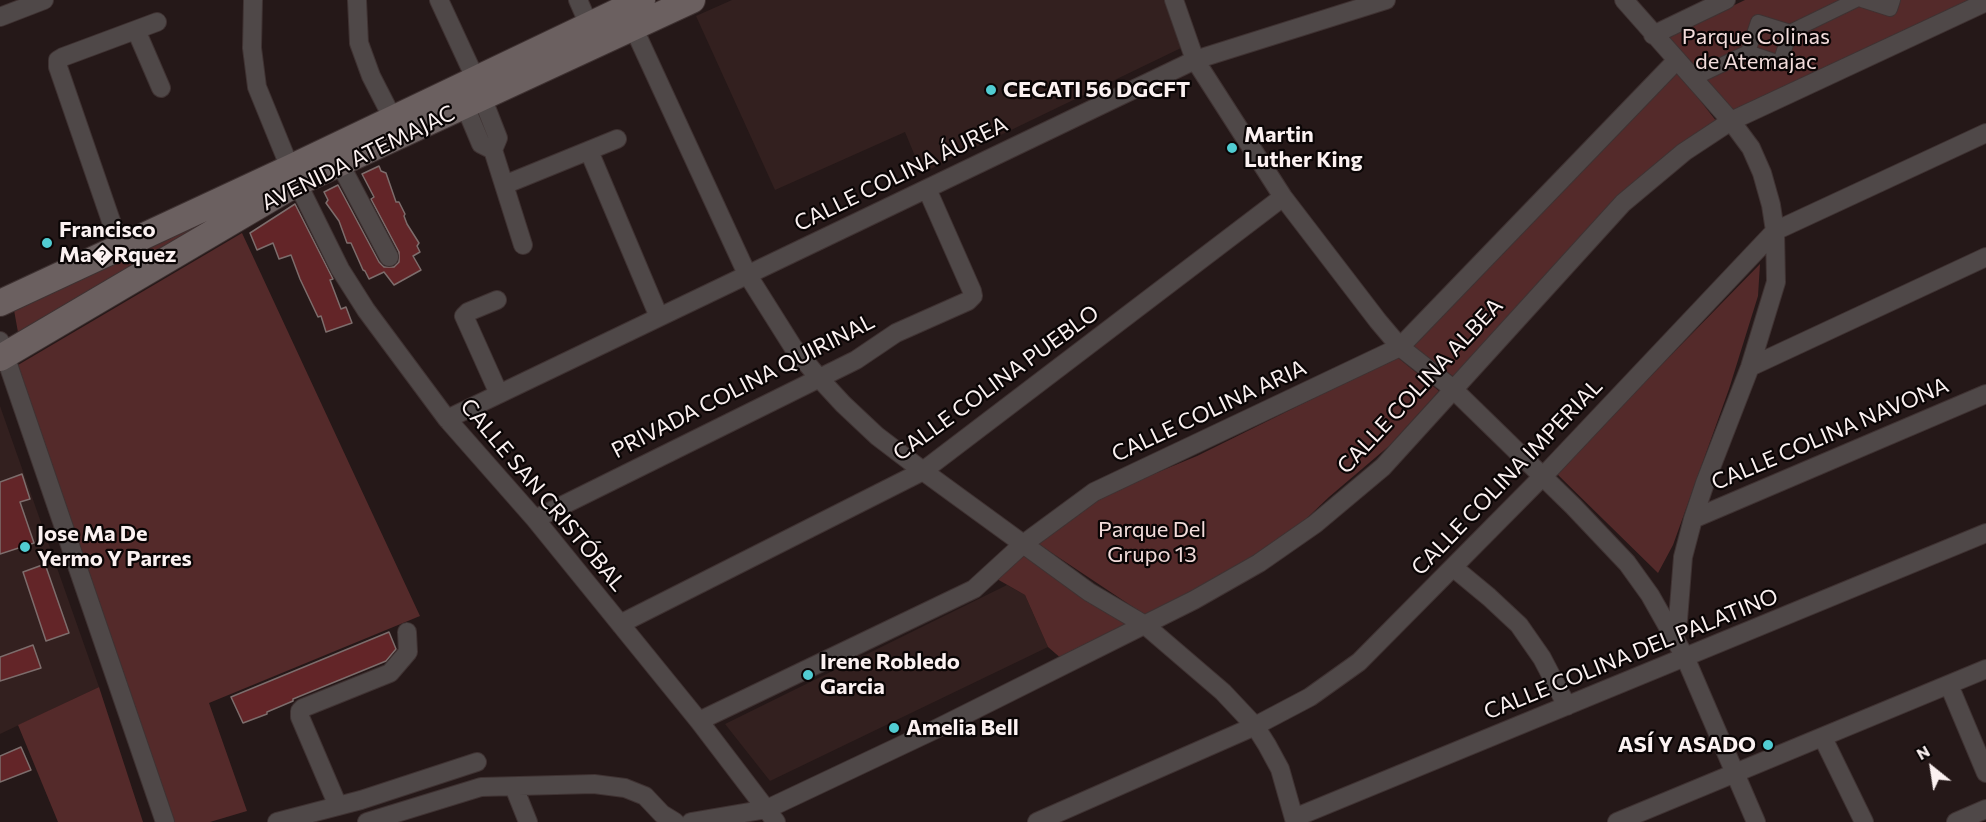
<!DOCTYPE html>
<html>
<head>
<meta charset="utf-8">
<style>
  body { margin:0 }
  #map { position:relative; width:1986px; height:822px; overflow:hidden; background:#251818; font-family:Commissioner,sans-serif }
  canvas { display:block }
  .north { position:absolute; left:1902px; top:738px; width:60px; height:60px; -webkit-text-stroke:4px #0a0505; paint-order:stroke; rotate:330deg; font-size:16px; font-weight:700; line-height:24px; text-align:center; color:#fbf1f1 }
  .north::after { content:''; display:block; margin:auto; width:21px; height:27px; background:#fbf1f1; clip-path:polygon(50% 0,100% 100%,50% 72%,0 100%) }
</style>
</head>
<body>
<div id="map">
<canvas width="1986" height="822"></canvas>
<div class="north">N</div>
</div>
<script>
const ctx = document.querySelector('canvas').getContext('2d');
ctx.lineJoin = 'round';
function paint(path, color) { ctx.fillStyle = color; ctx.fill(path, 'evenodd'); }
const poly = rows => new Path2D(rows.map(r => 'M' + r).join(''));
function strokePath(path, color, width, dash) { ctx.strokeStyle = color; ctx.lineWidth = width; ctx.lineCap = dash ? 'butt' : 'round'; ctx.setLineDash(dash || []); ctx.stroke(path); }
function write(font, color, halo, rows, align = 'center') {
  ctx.font = font + ' Commissioner,sans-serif'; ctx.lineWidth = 4.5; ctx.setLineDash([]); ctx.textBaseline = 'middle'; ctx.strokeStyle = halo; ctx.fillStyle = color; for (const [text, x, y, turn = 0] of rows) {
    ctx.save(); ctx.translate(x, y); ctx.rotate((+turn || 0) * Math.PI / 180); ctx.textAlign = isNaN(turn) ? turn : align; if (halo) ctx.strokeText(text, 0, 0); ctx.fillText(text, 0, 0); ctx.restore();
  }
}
paint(poly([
  [732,0,1165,0,1181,48,922,173,905,132,775,190,696,16],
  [0,406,99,687,0,734],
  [1007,585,1025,595,1048,647,770,781,725,724]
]), '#33201f');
paint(poly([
  [1745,0,1975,0,1736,113,1667,37],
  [1677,71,1717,122,1457,379,1410,346],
  [285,178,19,338,14,310],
  [242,233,420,616,209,703,247,811,210,822,173,822,18,365],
  [1760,264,1758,296,1729,389,1673,545,1658,573,1556,473],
  [1397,357,1439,391,1389,446,1329,497,1284,540,1148,617,1037,543,1103,495,1197,456],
  [1022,553,1130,627,1063,660,1048,647,1025,595,997,579],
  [99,687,143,822,58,822,18,725]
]), '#542a2a');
const building = poly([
  [379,166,381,171,386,173,396,202,399,202,405,214,404,216,407,224,419,243,417,246,420,252,413,256,421,270,394,285,384,272,369,279,365,271,363,270,351,243,347,243,339,221,326,203,328,200,324,192,338,185,379,262,384,267,394,267,399,262,399,252,371,199,374,197,362,174,379,166],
  [295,204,333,279,330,280,341,309,346,307,352,323,326,332,321,316,318,317,300,279,291,255,279,259,273,243,257,250,250,233,295,204],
  [22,474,30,499,20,502,34,543,0,554,0,482,22,474],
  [45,564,69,633,46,641,23,572,45,564],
  [389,632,396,649,386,661,293,699,293,701,267,712,267,714,243,723,231,697,389,632],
  [33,645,41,668,0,681,0,657,33,645],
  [21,747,31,770,0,782,0,756,21,747]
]);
paint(building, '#632528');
strokePath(building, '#7d6d6c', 1.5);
const pedestrian = poly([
  [1862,0,1890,9,1893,0],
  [1758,22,1790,32,1780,63,1748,52,1758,22],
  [1790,32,1856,0],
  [1703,74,1748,52]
]);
const minor = poly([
  [253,0,252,48,257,87,290,168,340,269,366,310,447,419,535,519,699,721,776,822],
  [357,0,359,43,371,76,393,119],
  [439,0,476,80],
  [578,0,589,25],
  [1174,0,1195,60,1283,197,1378,321,1400,347,1452,388,1573,506,1627,563,1650,595,1685,657,1756,822],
  [1624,0,1731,121,1751,148,1762,173,1771,205,1775,231,1776,282,1750,367,1705,483,1693,519,1683,557,1678,620,1673,637],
  [0,17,44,0],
  [629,18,747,274,793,347,819,378,843,404,877,436,923,471,1089,592,1145,625,1223,692,1255,726,1267,745,1280,769,1295,822],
  [136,30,161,88],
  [1653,35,1726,0],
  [482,97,498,138,493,150,523,245],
  [465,106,481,144,493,150],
  [589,151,659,317],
  [340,164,389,257],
  [504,185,617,139],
  [120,247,58,67,58,60,63,57,157,22],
  [497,300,468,312,464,316,499,394],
  [0,341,165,822],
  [1750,367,1986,257],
  [447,419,1195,60,1386,0],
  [535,519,856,360,896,333,968,301,973,296,972,291,927,189],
  [1693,519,1986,394],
  [1454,568,1489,597,1519,625,1542,658,1567,706],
  [620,624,923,471,1283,197],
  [1949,685,1986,773],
  [699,721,974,589,1022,545,1094,492,1400,347,1676,61],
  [1823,738,1864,822],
  [514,787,528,822],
  [338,806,300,717,300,711,303,708,390,673,408,652,407,632],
  [1294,818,1986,533],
  [277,822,361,800,477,762],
  [367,822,481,787,594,784,625,788,645,796,662,814,675,822],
  [691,822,767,809,934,730,1194,600,1259,563,1315,524,1383,467,1623,203,1684,152,1731,121,1986,2],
  [1037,822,1255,726,1310,697,1359,662,1551,468,1775,231,1986,133],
  [1617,822,1986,669],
  [1956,822,1986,809]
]);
const secondary = poly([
  [0,303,290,168,642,0],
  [0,358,297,183,692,0]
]);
strokePath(pedestrian, '#3f3232', 16);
strokePath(minor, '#3f3232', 20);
strokePath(secondary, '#3f3232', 28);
strokePath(pedestrian, '#4f4848', 14);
strokePath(minor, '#4f4848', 18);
strokePath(secondary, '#6b6060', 26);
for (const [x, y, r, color] of [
  [991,90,6,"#51ccd2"],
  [1232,148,6,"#51ccd2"],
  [47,243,6,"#51ccd2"],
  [25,547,6,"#51ccd2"],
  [808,675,6,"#51ccd2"],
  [894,728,6,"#51ccd2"],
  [1768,745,6,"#51ccd2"]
]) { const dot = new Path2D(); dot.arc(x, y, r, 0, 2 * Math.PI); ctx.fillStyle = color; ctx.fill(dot); strokePath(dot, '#0a0505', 2); }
write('22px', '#f1dbda', '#0a0505', [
  ["Parque Colinas",1756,37],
  ["de Atemajac",1756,62],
  ["Parque Del",1152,530],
  ["Grupo 13",1152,555]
]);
write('bold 22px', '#fbf1f1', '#0a0505', [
  ["CECATI 56 DGCFT",1003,90],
  ["Martin",1244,135],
  ["Luther King",1244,160],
  ["Francisco",59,230],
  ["Ma�Rquez",59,255],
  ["Jose Ma De",37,534],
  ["Yermo Y Parres",37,559],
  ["Irene Robledo",820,662],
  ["Garcia",820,687],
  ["Amelia Bell",906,728],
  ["ASÍ Y ASADO",1756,745,"right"]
], 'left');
write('22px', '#fbf1f1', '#0a0505', [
  ["AVENIDA ATEMAJAC",358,158,-26],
  ["CALLE COLINA ÁUREA",901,174,-26],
  ["CALLE COLINA PUEBLO",996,383,-36],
  ["PRIVADA COLINA QUIRINAL",743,386,-27],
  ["CALLE COLINA ALBEA",1420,386,-47],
  ["CALLE COLINA ARIA",1209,411,-25],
  ["CALLE COLINA NAVONA",1830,434,-23],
  ["CALLE COLINA IMPERIAL",1507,477,-46],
  ["CALLE SAN CRISTÓBAL",543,495,50],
  ["CALLE COLINA DEL PALATINO",1631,654,-22]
]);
</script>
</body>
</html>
